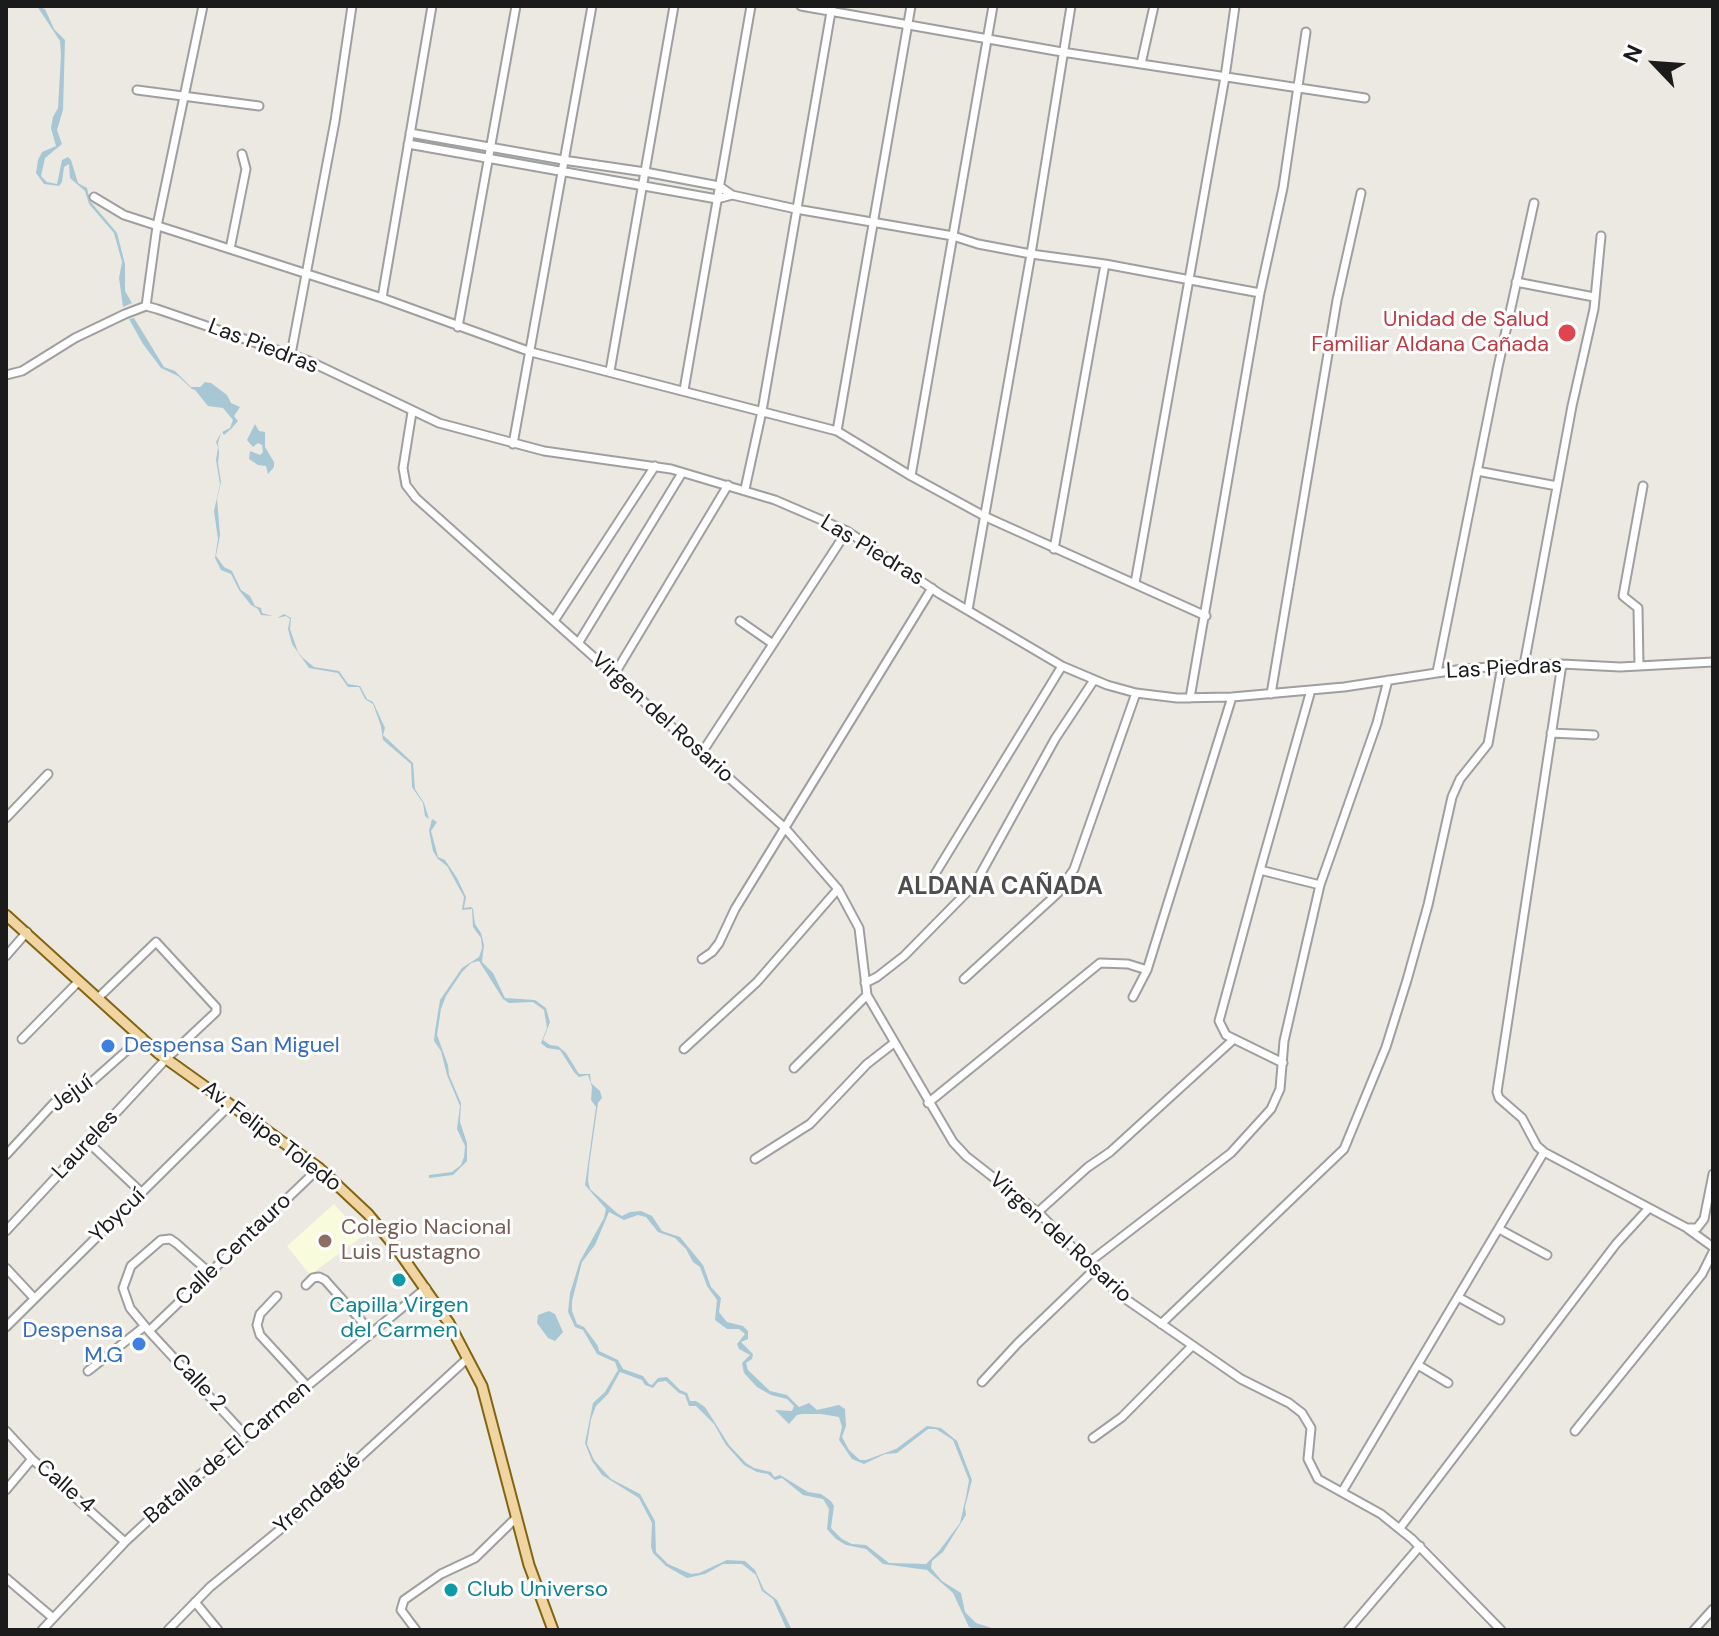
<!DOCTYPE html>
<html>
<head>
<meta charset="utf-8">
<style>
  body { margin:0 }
  #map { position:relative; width:1719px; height:1636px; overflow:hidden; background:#ece9e2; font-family:"DM Sans",sans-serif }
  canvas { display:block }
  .frame { position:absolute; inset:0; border:8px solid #1b1b1b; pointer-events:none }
  .north { position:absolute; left:1615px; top:24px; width:80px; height:80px; -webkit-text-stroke:6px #fff; paint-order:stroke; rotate:295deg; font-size:22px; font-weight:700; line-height:32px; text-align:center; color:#1b1b1b }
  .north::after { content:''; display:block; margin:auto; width:28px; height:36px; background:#1b1b1b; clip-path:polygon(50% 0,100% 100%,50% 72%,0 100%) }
</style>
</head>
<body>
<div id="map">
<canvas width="1719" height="1636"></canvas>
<div class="frame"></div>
<div class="north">N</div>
</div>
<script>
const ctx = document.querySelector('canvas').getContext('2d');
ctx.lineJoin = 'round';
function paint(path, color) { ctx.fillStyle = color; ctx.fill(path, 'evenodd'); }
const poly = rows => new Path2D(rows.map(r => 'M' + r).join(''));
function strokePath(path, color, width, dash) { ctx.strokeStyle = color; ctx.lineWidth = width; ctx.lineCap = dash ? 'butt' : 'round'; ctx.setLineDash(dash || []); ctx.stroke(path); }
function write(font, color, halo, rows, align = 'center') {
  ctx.font = font + ' "DM Sans",sans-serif'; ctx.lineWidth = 6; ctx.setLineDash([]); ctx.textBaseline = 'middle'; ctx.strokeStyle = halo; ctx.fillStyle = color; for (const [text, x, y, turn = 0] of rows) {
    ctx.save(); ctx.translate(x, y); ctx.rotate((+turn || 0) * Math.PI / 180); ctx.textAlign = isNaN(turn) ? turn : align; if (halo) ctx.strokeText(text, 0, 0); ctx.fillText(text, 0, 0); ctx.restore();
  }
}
paint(poly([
  [334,1204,363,1236,310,1275,287,1246]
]), '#f8fbdc');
paint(poly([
  [37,6,45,9,54,29,65,40,63,110,57,130,62,144,45,158,41,176,47,182,57,184,62,160,68,157,71,160,78,183,87,188,90,201,117,233,125,264,125,291,132,303,123,307,119,278,122,262,114,233,89,204,85,191,70,178,69,164,64,167,62,182,59,186,44,184,36,173,38,160,42,152,56,146,51,128,53,117,58,108,61,55,60,41],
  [134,318,164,367,175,371,191,387,200,387,205,382,211,383,227,395,231,403,240,407,234,416,238,421,231,429,224,435,222,432,230,428,233,420,223,408,208,406,195,390,192,389,178,376,161,368,143,344,129,319],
  [255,424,259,431,265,432,265,447,274,462,274,467,268,474,266,466,258,465,249,459,250,451,260,455,263,452,262,445,258,443,253,447,247,440],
  [221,433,218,443,219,453,218,463,221,482,217,499,220,535,216,556,224,567,232,571,241,590,250,596,255,606,261,608,262,613,273,616,261,615,258,609,251,605,239,590,231,574,221,570,215,558,218,539,214,511,220,484,216,460,218,447,216,442],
  [284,614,291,618,290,629,298,652,303,658,314,667,339,671,348,684,360,686,367,699,373,702,385,728,383,735,413,763,415,789,424,803,429,819,425,816,423,803,412,787,411,764,383,740,381,726,373,704,365,699,359,687,348,687,338,673,309,668,292,644,288,629,290,619,286,616,277,618],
  [432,819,437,822,431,831,438,857,445,860,457,878,466,897,464,908,471,907,473,909,475,924,481,933,484,945,482,962,493,973,505,998,535,1000,546,1008,550,1022,543,1040,550,1045,558,1046,566,1053,579,1074,590,1074,591,1083,600,1091,602,1098,598,1103,589,1166,588,1181,590,1189,617,1213,622,1216,630,1212,641,1211,652,1216,662,1231,680,1237,703,1265,711,1287,721,1298,719,1312,722,1316,727,1322,743,1326,748,1331,748,1339,741,1342,753,1354,752,1359,746,1363,748,1370,770,1391,787,1395,799,1407,809,1403,817,1410,839,1405,845,1409,846,1426,842,1437,849,1450,860,1460,866,1460,896,1449,927,1426,941,1428,957,1441,972,1480,965,1507,966,1515,943,1552,932,1561,931,1568,942,1581,961,1593,965,1612,976,1623,998,1630,978,1630,969,1627,953,1593,927,1570,883,1564,866,1549,846,1545,836,1539,827,1529,829,1509,823,1499,803,1495,782,1478,775,1480,768,1474,757,1472,744,1465,726,1445,714,1424,696,1406,689,1406,685,1395,679,1393,666,1381,658,1382,653,1388,645,1385,642,1380,620,1372,608,1394,596,1406,591,1419,587,1444,594,1460,611,1479,640,1494,655,1521,656,1552,668,1564,691,1574,699,1573,727,1560,745,1561,755,1570,764,1590,777,1600,792,1630,786,1628,773,1599,762,1591,756,1575,742,1564,723,1564,705,1574,687,1578,666,1566,653,1553,651,1547,652,1523,639,1498,602,1475,592,1461,585,1443,593,1403,605,1392,618,1370,615,1362,597,1354,583,1330,575,1327,568,1312,570,1293,580,1261,604,1218,606,1209,585,1185,596,1107,591,1100,592,1087,588,1075,579,1077,574,1072,560,1050,547,1048,541,1043,547,1028,544,1010,533,1002,509,1003,503,999,479,961,471,963,462,972,446,996,441,1009,437,1035,448,1065,449,1075,461,1103,460,1122,467,1143,467,1161,453,1175,429,1178,429,1175,452,1172,461,1165,464,1157,465,1146,457,1129,460,1106,447,1075,441,1051,434,1041,435,1031,440,1000,462,968,479,957,482,948,481,938,473,927,472,909,462,910,464,897,447,866,438,859,433,851,429,831],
  [609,1212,624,1220,638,1215,646,1217,658,1232,675,1238,686,1249,693,1262,700,1267,707,1286,717,1300,715,1320,727,1329,739,1329,745,1334,737,1344,739,1349,750,1355,742,1363,744,1373,757,1387,771,1395,787,1399,794,1406,792,1411,775,1410,789,1424,797,1415,802,1414,821,1414,839,1417,842,1427,839,1440,852,1459,864,1464,885,1454,897,1453,928,1429,936,1429,953,1440,969,1480,966,1497,960,1523,939,1551,926,1564,889,1563,866,1545,852,1544,842,1539,831,1528,834,1506,831,1501,821,1494,808,1492,780,1475,774,1477,771,1472,754,1468,746,1463,729,1445,705,1407,696,1401,690,1401,687,1393,680,1390,667,1377,658,1378,652,1385,649,1384,643,1376,623,1369,618,1360,599,1351,598,1346,584,1327,577,1324,572,1311,572,1301,582,1262,595,1245],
  [549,1311,555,1314,563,1332,555,1341,548,1338,537,1323,538,1315]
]), '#a7c7d5');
const minor = poly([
  [801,6,1062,52,1365,98],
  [1141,64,1154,6],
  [137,90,259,106],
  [410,133,563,160,645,172,719,186,732,195,796,209,953,236,978,244,1031,254,1105,264,1260,293],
  [408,144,717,199,732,195],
  [94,197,124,215,382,298,531,352,837,431,911,476,986,517,1206,616],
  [230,249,246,169,242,154],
  [1516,282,1594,297],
  [382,298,432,6],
  [146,306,157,226,203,6],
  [458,327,516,6],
  [291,354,335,121,352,6],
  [610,371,674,6],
  [6,375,22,371,75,338,125,314,146,306,157,309,309,361,439,423,544,451,671,469,775,500,847,531,940,594,1062,666,1107,685,1136,693,1177,698,1232,697,1344,687,1463,669,1502,666,1562,664,1620,667,1713,662],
  [684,390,751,6],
  [412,412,403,468,406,485,416,498,785,828,838,889,859,928,867,995,953,1142,966,1156,1040,1214,1117,1293,1241,1379,1289,1403,1302,1413,1311,1428,1308,1459,1318,1479,1381,1514,1412,1539,1501,1630],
  [837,431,911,6],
  [513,444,592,6],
  [1477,471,1557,486],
  [911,476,993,6],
  [745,489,762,411,832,6],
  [1054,549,1105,264],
  [1135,583,1225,77,1235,6],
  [968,610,1031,254,1071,6],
  [554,621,655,466],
  [740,621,773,644],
  [579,642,682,473],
  [1562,664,1497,1092,1499,1098,1522,1118,1537,1146,1544,1152,1687,1228,1697,1228,1704,1219,1713,1174],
  [1524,665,1572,406,1594,309,1601,236],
  [1639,666,1638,608,1623,596,1643,486],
  [1437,672,1498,367,1534,203],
  [614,675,728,485],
  [1311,690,1260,870,1320,885],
  [1271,694,1337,300,1361,193],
  [1190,698,1260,293,1283,188,1306,32],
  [1551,733,1594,735],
  [701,754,847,531],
  [6,818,48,774],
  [1260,870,1219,1021,1226,1035,1283,1063],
  [935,874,1062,666],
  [6,956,27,932],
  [702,959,712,952,719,943,735,909,932,588],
  [964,979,1058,893,1074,869,1136,693],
  [865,983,877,977,904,956,975,884,1055,739,1094,680],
  [1133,997,1147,970,1232,697],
  [22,1039,79,981],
  [684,1049,757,982,838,889],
  [794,1068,867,995],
  [928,1103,1100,963,1128,964,1147,970],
  [89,1143,142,1193],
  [6,1155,54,1103,64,1097,79,1093,142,1037],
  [755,1159,810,1124,867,1064,894,1043],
  [1038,1212,1088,1167,1110,1152,1234,1039],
  [1499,1229,1547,1255],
  [1688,1229,1713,1247],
  [6,1231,166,1059,216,1012,216,1007,156,942,98,998],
  [1088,1263,1231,1153,1271,1109,1280,1089,1284,1041,1320,885,1377,723,1388,680],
  [6,1268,34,1298],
  [210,1273,176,1243,170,1239,161,1240,131,1266,123,1288,130,1308,149,1331,246,1436],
  [306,1285,313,1278,319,1277,325,1280,372,1333],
  [277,1296,260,1314,257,1325,260,1335,307,1386],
  [1458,1297,1500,1320],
  [1161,1324,1344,1149,1386,1047,1407,980,1428,905,1452,797,1460,779,1488,744,1502,666],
  [6,1327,230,1105],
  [149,1331,319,1168],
  [1418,1365,1448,1383],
  [88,1371,145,1326],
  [982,1382,1018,1343,1094,1270],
  [6,1431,32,1459,125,1542],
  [1575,1431,1702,1274,1713,1252],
  [1093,1438,1122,1417,1192,1346],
  [6,1490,32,1459],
  [1342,1492,1544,1152],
  [1400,1528,1616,1244,1649,1208],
  [6,1578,53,1618],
  [195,1602,218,1630],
  [42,1630,125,1542,179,1492,426,1288],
  [168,1630,210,1587,288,1523,468,1358],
  [416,1630,401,1610,404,1600,441,1574,475,1558,517,1517],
  [1348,1630,1420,1546],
  [1694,1630,1713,1609]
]);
const major = poly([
  [6,915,158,1053,319,1168,368,1214,397,1249,449,1323,482,1386,529,1565,553,1630]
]);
strokePath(minor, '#9f9f9f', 11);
strokePath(major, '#826510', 13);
strokePath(minor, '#fff', 7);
strokePath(major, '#f0d5a2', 9);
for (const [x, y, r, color] of [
  [1567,333,10,"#e0444e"],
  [108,1046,8,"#3f7fe0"],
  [325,1241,8,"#8d6e63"],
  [399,1280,8,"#0f9aa8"],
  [139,1344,8,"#3f7fe0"],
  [451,1590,8,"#0f9aa8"]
]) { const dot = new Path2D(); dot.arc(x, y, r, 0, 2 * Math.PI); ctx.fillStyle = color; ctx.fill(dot); strokePath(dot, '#fff', 3); }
write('22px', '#be3a42', '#fff', [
  ["Unidad de Salud",1549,320],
  ["Familiar Aldana Cañada",1549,345]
], 'right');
write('22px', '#1b1b1b', '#fff', [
  ["Las Piedras",263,347,21],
  ["Las Piedras",872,551,31],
  ["Las Piedras",1504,669,-3],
  ["Virgen del Rosario",662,718,42],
  ["Jejuí",72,1094,-35],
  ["Av. Felipe Toledo",271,1137,37],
  ["Laureles",86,1145,-47],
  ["Ybycuí",118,1216,-44],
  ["Virgen del Rosario",1060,1238,42],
  ["Calle Centauro",234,1250,-44],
  ["Calle 2",198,1383,47],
  ["Batalla de El Carmen",228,1453,-40],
  ["Calle 4",65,1487,41],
  ["Yrendagüé",318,1494,-42]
]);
write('22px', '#366cbe', '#fff', [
  ["Despensa San Miguel",124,1046],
  ["Despensa",123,1331,"right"],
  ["M.G",123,1356,"right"]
], 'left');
write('22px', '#785e54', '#fff', [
  ["Colegio Nacional",341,1228],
  ["Luis Fustagno",341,1253]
], 'left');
write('22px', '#0d838f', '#fff', [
  ["Capilla Virgen",399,1306],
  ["del Carmen",399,1331],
  ["Club Universo",467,1590,"left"]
]);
write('bold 24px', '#4e4e4e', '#fff', [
  ["ALDANA CAÑADA",1000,888]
]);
</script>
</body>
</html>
